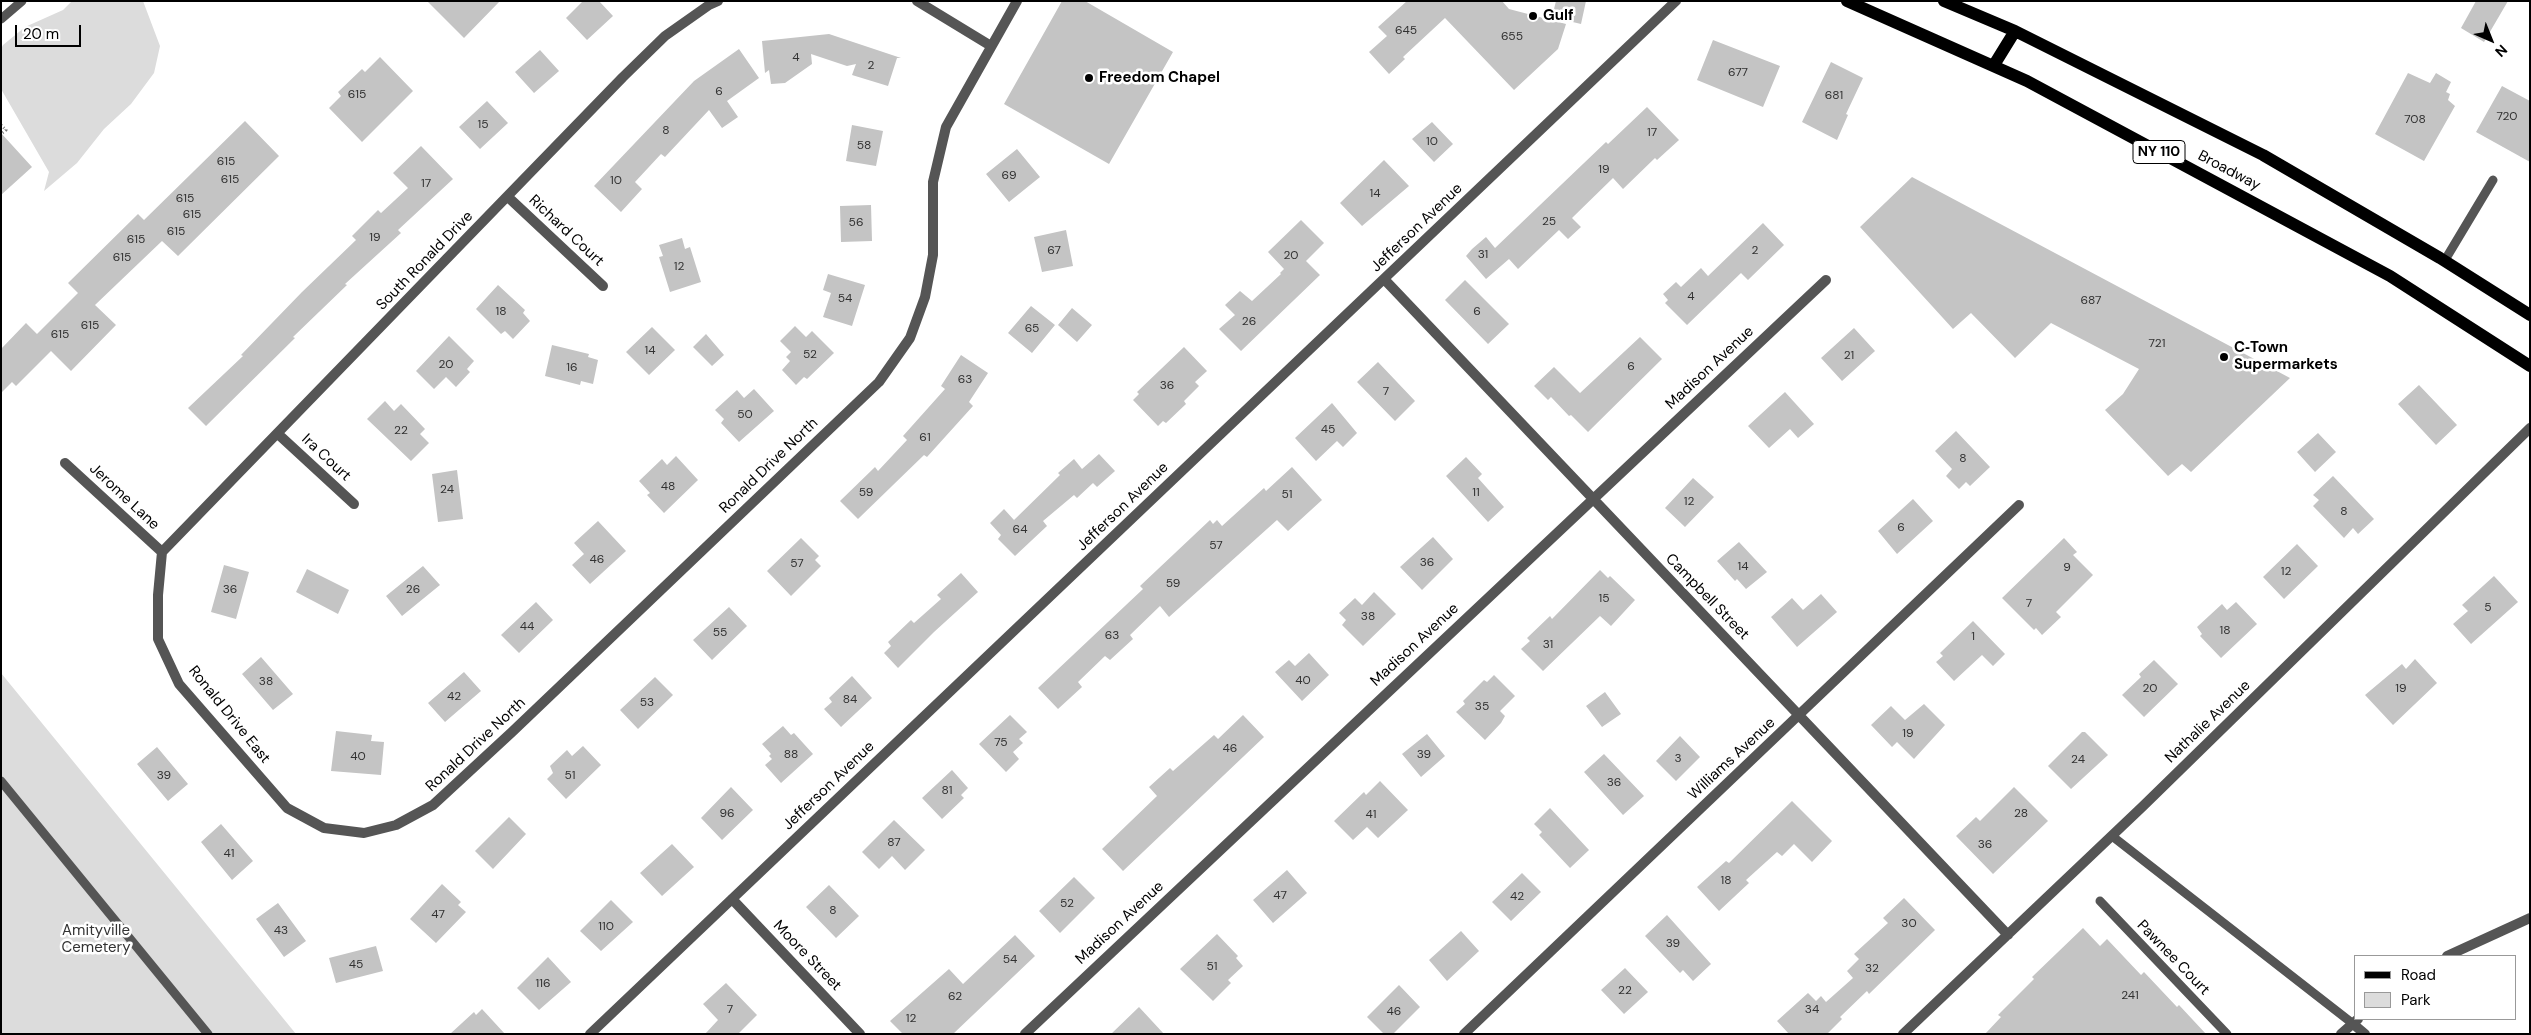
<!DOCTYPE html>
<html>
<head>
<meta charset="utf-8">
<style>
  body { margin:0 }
  #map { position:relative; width:2531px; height:1035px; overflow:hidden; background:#fff; font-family:"DM Sans",sans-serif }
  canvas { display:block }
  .frame { position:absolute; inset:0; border:2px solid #000; pointer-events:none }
  .legend { position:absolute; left:2354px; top:955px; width:162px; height:65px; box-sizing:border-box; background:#fff; border:1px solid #999; margin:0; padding:6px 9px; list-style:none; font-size:15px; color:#000 }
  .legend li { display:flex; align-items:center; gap:10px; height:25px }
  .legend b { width:25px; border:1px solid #999 }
  .north { position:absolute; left:2466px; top:15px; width:50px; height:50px; -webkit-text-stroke:4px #fff; paint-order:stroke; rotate:136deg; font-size:14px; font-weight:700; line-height:20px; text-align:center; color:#000 }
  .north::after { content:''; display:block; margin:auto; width:18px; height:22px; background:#000; clip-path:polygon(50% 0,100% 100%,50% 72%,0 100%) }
  .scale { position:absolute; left:15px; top:25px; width:66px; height:22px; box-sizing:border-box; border:2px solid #000; border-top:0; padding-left:6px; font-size:15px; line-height:18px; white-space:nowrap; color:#000; -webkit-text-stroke:4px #fff; paint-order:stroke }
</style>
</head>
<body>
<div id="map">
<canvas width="2531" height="1035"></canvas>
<div class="frame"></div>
<ul class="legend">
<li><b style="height:6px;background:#000"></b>Road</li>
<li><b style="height:14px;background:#dcdcdc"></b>Park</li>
</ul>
<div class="north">N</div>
<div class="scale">20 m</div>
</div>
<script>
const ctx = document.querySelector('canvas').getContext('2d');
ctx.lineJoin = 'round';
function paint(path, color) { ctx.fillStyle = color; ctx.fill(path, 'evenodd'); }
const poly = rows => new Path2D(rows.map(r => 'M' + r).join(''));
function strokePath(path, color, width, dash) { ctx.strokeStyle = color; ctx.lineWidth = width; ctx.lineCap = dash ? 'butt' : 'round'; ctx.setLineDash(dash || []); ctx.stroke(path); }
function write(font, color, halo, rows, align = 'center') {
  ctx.font = font + ' "DM Sans",sans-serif'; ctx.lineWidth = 5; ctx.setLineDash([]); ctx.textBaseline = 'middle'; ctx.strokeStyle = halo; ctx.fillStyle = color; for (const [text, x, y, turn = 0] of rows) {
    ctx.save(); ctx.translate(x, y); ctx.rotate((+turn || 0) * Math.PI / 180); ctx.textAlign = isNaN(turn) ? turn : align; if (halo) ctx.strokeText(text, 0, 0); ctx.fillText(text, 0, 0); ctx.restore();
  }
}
paint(poly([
  [72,1,143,1,160,46,154,73,131,104,104,129,77,163,44,191,49,172,1,89,1,49,3,45,25,27,63,10],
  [1,673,296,1034,1,1034]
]), '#dcdcdc');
paint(poly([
  [427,1,500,1,464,38],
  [583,1,599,1,613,16,587,40,566,18],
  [1062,1,1085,1,1173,52,1109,164,1004,104],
  [1407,1,1502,1,1509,9,1566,24,1558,49,1514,90,1445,18,1403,57,1405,59,1389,74,1369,52,1387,36,1378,27],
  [1556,1,1586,1,1581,24,1552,17],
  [2476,1,2508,1,2484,42,2461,28],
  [829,34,901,58,897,58,888,86,852,75,856,64,847,66,811,54,812,64,785,83,771,84,769,70,765,73,762,41],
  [1713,40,1780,66,1763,107,1697,80],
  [739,49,759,78,727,101,738,117,722,128,709,110,665,157,661,154,635,182,642,189,621,212,594,186,694,81],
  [540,50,559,71,534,93,515,72],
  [380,57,413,91,362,142,329,108,341,96,338,92,362,69,365,72],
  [1831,62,1863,78,1846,114,1848,115,1837,140,1802,122],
  [2408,73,2430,83,2436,73,2451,82,2446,92,2450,94,2448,100,2455,106,2424,161,2375,134],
  [2502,86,2530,101,2530,162,2476,132],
  [487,101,508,123,480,149,459,127],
  [1647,107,1679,140,1657,160,1655,158,1623,189,1613,178,1572,218,1581,227,1568,239,1559,230,1518,269,1509,259,1486,279,1466,256,1472,249,1486,237,1495,248,1606,142,1608,144],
  [245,121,279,156,178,256,162,241,95,305,116,325,71,371,51,351,16,386,12,382,1,393,1,349,26,323,37,334,78,293,68,283,138,214,144,220],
  [1432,122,1453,144,1434,162,1412,139],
  [852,125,883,131,876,166,846,161],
  [1,133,32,167,1,195],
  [421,146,453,179,398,230,401,233,345,284,347,285,293,337,295,338,206,426,188,408,243,356,241,355,302,292,356,240,352,236,378,210,381,213,408,188,393,173],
  [1017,149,1040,177,1009,202,986,174],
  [1384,160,1409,186,1362,226,1340,203],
  [1912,177,2290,378,2191,472,2182,464,2168,476,2105,410,2123,394,2139,369,2051,323,2015,358,1971,313,1953,329,1860,227],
  [871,205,872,241,841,242,840,206],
  [1301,220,1324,243,1306,261,1320,275,1241,351,1219,329,1235,315,1225,305,1240,291,1252,301,1281,274,1280,273,1284,269,1268,252],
  [1763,223,1784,245,1748,280,1741,273,1687,325,1665,303,1668,300,1663,294,1676,282,1681,287,1701,268,1708,276],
  [1066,230,1073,266,1042,272,1034,237],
  [682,238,685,249,690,247,701,282,670,292,659,257,663,256,659,245],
  [828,274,865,285,852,326,823,317,831,293,823,290],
  [1465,280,1509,324,1488,344,1445,300],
  [498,285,525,310,523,313,530,321,513,339,505,331,501,334,476,309],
  [1031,306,1055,325,1032,353,1008,333],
  [1072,308,1092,325,1077,342,1058,325],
  [795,326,806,337,812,331,834,353,807,379,804,377,796,385,782,370,790,361,786,357,791,352,780,341],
  [652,327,675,350,649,375,626,352],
  [1854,328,1875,351,1842,381,1821,358],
  [706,334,724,355,712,366,693,347],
  [449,336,474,361,467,369,470,372,456,387,446,377,434,389,416,371],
  [1640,337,1662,359,1588,432,1571,415,1569,416,1551,397,1548,400,1534,386,1554,367,1580,393],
  [552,345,589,354,588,357,598,360,593,384,581,381,580,385,545,376],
  [1184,347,1207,371,1195,382,1199,386,1184,401,1186,404,1166,423,1163,421,1158,426,1133,400,1139,394,1137,392],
  [961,355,988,373,969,402,973,406,927,457,924,455,858,519,840,501,875,467,878,471,907,440,903,436,945,389,941,386],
  [1378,362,1415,401,1395,421,1357,382],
  [2419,385,2457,425,2436,445,2398,404],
  [754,389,774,411,739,442,721,423,724,419,715,410,737,390,744,398],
  [1785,392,1814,424,1798,438,1790,429,1769,448,1748,426],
  [385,401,394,411,401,404,425,429,420,434,429,443,411,461,367,419],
  [1332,403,1357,433,1343,447,1337,441,1316,461,1295,438],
  [1956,431,1990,467,1970,486,1966,482,1959,489,1946,476,1952,469,1935,451],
  [2318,433,2336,452,2315,472,2297,452],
  [1099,454,1115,471,1097,487,1093,483,1077,498,1074,495,1043,521,1047,526,1015,556,998,539,1001,535,990,523,1004,509,1014,520,1060,475,1058,473,1074,459,1082,469],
  [676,456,698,480,664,513,647,495,650,493,639,481,662,459,667,465],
  [1466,457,1482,474,1478,478,1504,507,1488,522,1446,476],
  [1292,467,1322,500,1288,531,1277,520,1169,617,1160,606,1130,635,1133,639,1110,660,1105,656,1078,682,1082,687,1058,709,1038,688,1143,589,1140,586,1210,520,1213,524,1217,520,1222,526,1264,488,1266,491],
  [457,470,463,519,438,522,432,474],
  [2333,476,2374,519,2358,534,2353,528,2344,538,2313,506,2319,500,2313,495],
  [1693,478,1714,497,1685,527,1665,508],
  [1913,499,1933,521,1897,554,1878,531],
  [598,521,626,551,590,584,572,565,584,554,574,543],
  [1433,537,1453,559,1422,590,1400,567],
  [801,538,819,556,815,560,821,566,791,596,767,571],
  [2064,538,2077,552,2073,555,2093,575,2056,612,2061,617,2042,635,2036,628,2034,630,2002,598],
  [1739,542,1767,572,1746,589,1737,579,1735,581,1717,561],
  [2297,544,2318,566,2284,599,2263,577],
  [224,565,249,572,236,619,211,612],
  [423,566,440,585,402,616,386,596],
  [307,569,349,590,338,614,296,592],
  [1600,570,1608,578,1610,576,1635,600,1611,626,1600,616,1543,671,1521,649,1530,641,1527,638,1550,616,1552,619],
  [961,573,978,592,934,632,898,668,884,653,891,646,888,642,911,620,914,623,941,599,937,595],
  [2494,576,2518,602,2471,644,2453,624,2468,611,2462,605],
  [1374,592,1396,614,1363,646,1342,625,1346,620,1339,613,1355,598,1362,605],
  [1821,594,1837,612,1797,647,1771,617,1792,598,1803,610],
  [536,602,553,620,519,653,501,635],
  [2236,602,2257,624,2221,658,2200,636,2202,634,2197,627,2222,604,2227,610],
  [729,607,747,626,712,660,693,640],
  [1973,621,2005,654,1993,666,1982,655,1954,681,1936,662,1943,656,1940,653],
  [1309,653,1329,675,1302,701,1275,672,1289,660,1295,666],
  [261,657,293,694,273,710,242,674],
  [2415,659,2437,683,2393,725,2365,695,2402,664,2406,669],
  [2154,660,2178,684,2144,717,2122,695,2141,677,2139,674],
  [464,672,481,691,445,722,428,703],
  [1494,675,1515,696,1500,711,1505,716,1501,723,1485,740,1456,712,1465,704,1463,701,1484,680,1487,682],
  [852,676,872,698,841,727,824,709,832,702,829,698],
  [655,677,673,695,638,729,620,710],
  [1605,692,1621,714,1602,727,1586,706],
  [1924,704,1945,725,1914,759,1897,742,1892,747,1871,725,1891,706,1905,720],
  [1010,715,1027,732,1019,739,1023,743,1013,752,1019,759,1006,772,979,744],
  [1243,715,1264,737,1123,871,1102,849,1157,796,1149,787,1170,768,1173,771,1214,735,1218,739],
  [783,726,791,735,794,733,813,754,781,783,765,765,772,759,769,756,771,754,762,744],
  [336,731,372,735,371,741,384,742,381,775,331,771],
  [2082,732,2085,732,2108,755,2071,789,2048,766],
  [1427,734,1445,756,1421,777,1402,754],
  [1680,736,1700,757,1676,781,1656,761],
  [583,746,601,765,566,799,547,779,553,773,550,766,567,750,572,756],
  [157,747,188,784,168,801,137,764],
  [1604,754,1644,796,1623,815,1584,772],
  [952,770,968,788,961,795,964,798,942,819,922,798],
  [1380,781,1408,810,1378,838,1367,827,1353,840,1334,821,1364,792,1366,795],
  [731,787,753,810,722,840,701,818],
  [2014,787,2048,821,1993,874,1956,836,1976,817,1980,821],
  [1792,801,1832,841,1812,862,1794,844,1782,856,1777,852,1746,880,1749,883,1719,911,1697,887,1726,861,1729,863],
  [1550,808,1589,850,1570,868,1539,835,1542,832,1534,824],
  [509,817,526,834,493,869,475,851],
  [894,820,925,850,905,870,892,856,879,869,862,852],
  [221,824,253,861,232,880,201,842],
  [672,844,694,867,662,896,640,873],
  [1287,870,1307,893,1273,923,1253,900],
  [1522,873,1541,892,1511,921,1492,902],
  [1074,877,1095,898,1060,933,1039,911],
  [442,884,461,902,458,905,466,912,436,943,410,919],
  [829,885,859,916,836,938,806,907],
  [1904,898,1935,930,1869,994,1867,991,1840,1017,1842,1019,1827,1034,1789,1034,1777,1021,1808,993,1816,1001,1821,996,1826,1002,1853,978,1847,971,1859,959,1854,954,1888,923,1883,918],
  [611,900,633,922,601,951,580,931],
  [278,903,306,941,284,957,256,919],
  [1667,915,1711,964,1693,981,1683,970,1680,973,1645,936],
  [2083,928,2100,946,2107,939,2141,975,2144,972,2177,1007,2179,1005,2206,1034,1985,1034,2001,1017,1998,1015,2034,979,2032,977],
  [1461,931,1479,951,1447,981,1429,960],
  [1217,934,1238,956,1236,958,1243,966,1228,980,1231,983,1213,1001,1180,969],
  [1015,935,1035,956,953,1034,903,1034,890,1021,949,969,963,984],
  [376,946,383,971,336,983,329,958],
  [548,957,571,982,539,1010,517,988],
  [1625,968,1648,992,1624,1014,1601,990],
  [726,983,757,1015,738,1034,705,1034,718,1020,703,1004],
  [1399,985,1420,1007,1393,1034,1384,1034,1367,1017],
  [1139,1007,1164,1034,1111,1034],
  [482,1009,505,1034,450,1034,474,1012,476,1015]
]), '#c4c4c4');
strokePath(poly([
  [1,125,6,130,1,134]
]), '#777', 3, [1, 2.5]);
strokePath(poly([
  [1,19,22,1],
  [2445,260,2493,180],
  [1,781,208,1034],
  [2112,836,2352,1023],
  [2100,901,2227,1034]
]), '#555', 9);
strokePath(poly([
  [917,1,991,46],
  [508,197,603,286],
  [1384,279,2008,935],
  [278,434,354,504],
  [65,463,162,552],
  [162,552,158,595,158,639,179,684,287,808,324,828,364,833,396,825,433,805,512,732,879,382,910,338,925,297,933,255,933,182,946,127,1017,1],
  [162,552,623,77,665,36,709,5,718,1],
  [732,899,860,1034],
  [2447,956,2530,918],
  [2352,1023,2365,1034],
  [590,1034,1676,1],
  [1025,1034,1826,280],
  [1464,1034,2019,505],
  [1903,1034,2143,806,2530,428],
  [2341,1034,2358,1019]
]), '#555', 10);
strokePath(poly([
  [1847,1,2027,81,2390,276,2530,366],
  [1944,1,2015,31,2263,155,2440,258,2530,315],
  [1994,65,2015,31]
]), '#000', 12);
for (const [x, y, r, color] of [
  [1533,16,5,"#000"],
  [1089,78,5,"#000"],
  [2224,357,5,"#000"]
]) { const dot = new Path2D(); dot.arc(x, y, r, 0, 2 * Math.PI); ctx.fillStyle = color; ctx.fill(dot); strokePath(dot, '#fff', 2); }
write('12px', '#313131', null, [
  ["645",1406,31],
  ["655",1512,37],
  ["4",796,58],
  ["2",871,66],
  ["677",1738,73],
  ["6",719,92],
  ["615",357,95],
  ["681",1834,96],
  ["720",2507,117],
  ["708",2415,120],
  ["15",483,125],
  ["8",666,131],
  ["17",1652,133],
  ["10",1432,142],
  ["58",864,146],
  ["615",226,162],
  ["19",1604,170],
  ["69",1009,176],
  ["615",230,180],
  ["10",616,181],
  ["17",426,184],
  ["14",1375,194],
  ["615",185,199],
  ["615",192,215],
  ["25",1549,222],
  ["56",856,223],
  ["615",176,232],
  ["19",375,238],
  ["615",136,240],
  ["67",1054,251],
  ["2",1755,251],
  ["31",1483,255],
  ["20",1291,256],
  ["615",122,258],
  ["12",679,267],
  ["4",1691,297],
  ["54",845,299],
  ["687",2091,301],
  ["18",501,312],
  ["6",1477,312],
  ["26",1249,322],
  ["615",90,326],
  ["65",1032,329],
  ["615",60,335],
  ["721",2157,344],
  ["14",650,351],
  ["52",810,355],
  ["21",1849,356],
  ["20",446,365],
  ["6",1631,367],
  ["16",572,368],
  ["63",965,380],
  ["36",1167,386],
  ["7",1386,392],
  ["50",745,415],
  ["45",1328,430],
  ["22",401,431],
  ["61",925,438],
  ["8",1963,459],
  ["48",668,487],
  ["24",447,490],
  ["59",866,493],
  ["11",1476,493],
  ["51",1287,495],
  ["12",1689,502],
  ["8",2344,512],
  ["6",1901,528],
  ["64",1020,530],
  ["57",1216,546],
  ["46",597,560],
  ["36",1427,563],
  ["57",797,564],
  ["14",1743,567],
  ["9",2067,568],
  ["12",2286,572],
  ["59",1173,584],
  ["36",230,590],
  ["26",413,590],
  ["15",1604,599],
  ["7",2029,604],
  ["5",2488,608],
  ["38",1368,617],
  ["44",527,627],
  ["18",2225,631],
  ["55",720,633],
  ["63",1112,636],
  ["1",1973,637],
  ["31",1548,645],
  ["40",1303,681],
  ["38",266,682],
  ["20",2150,689],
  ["19",2401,689],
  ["42",454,697],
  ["84",850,700],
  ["53",647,703],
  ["35",1482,707],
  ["19",1908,734],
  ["75",1001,743],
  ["46",1230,749],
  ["88",791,755],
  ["39",1424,755],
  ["40",358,757],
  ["3",1678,759],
  ["24",2078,760],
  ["39",164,776],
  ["51",570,776],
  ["36",1614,783],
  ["81",947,791],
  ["96",727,814],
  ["28",2021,814],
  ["41",1371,815],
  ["87",894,843],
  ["36",1985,845],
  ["41",229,854],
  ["18",1726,881],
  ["47",1280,896],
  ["42",1517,897],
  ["52",1067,904],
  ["8",833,911],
  ["47",438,915],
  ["30",1909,924],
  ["110",606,927],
  ["43",281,931],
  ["39",1673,944],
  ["54",1010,960],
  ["45",356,965],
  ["51",1212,967],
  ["32",1872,969],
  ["116",543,984],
  ["22",1625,991],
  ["241",2130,996],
  ["62",955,997],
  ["7",730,1010],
  ["34",1812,1010],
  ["46",1394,1012],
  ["12",911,1019]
]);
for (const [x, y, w] of [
  [2159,152,52]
]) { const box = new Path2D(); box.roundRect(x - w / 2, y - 11.5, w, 23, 4); ctx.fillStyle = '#fff'; ctx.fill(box); strokePath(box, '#000', 1); }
write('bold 14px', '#000', null, [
  ["NY 110",2159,152]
]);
write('bold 15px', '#000', '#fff', [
  ["Gulf",1543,16],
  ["Freedom Chapel",1099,78],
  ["C‑Town",2234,348],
  ["Supermarkets",2234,365]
], 'left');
write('15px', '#000', '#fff', [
  ["Broadway",2229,171,28],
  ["Jefferson Avenue",1417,228,-44],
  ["Richard Court",566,231,43],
  ["South Ronald Drive",425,261,-46],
  ["Madison Avenue",1710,368,-43],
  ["Ira Court",326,458,43],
  ["Ronald Drive North",769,466,-44],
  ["Jerome Lane",124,497,43],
  ["Jefferson Avenue",1123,507,-44],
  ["Campbell Street",1707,597,46],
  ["Madison Avenue",1415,645,-43],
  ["Ronald Drive East",229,715,51],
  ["Nathalie Avenue",2208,722,-44],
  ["Ronald Drive North",476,745,-43],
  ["Williams Avenue",1732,759,-43],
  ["Jefferson Avenue",829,786,-44],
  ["Madison Avenue",1120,923,-43],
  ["Moore Street",807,956,46],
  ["Pawnee Court",2173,958,46]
]);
write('15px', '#333', '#fff', [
  ["Amityville",96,931],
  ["Cemetery",96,948]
]);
</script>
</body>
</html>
